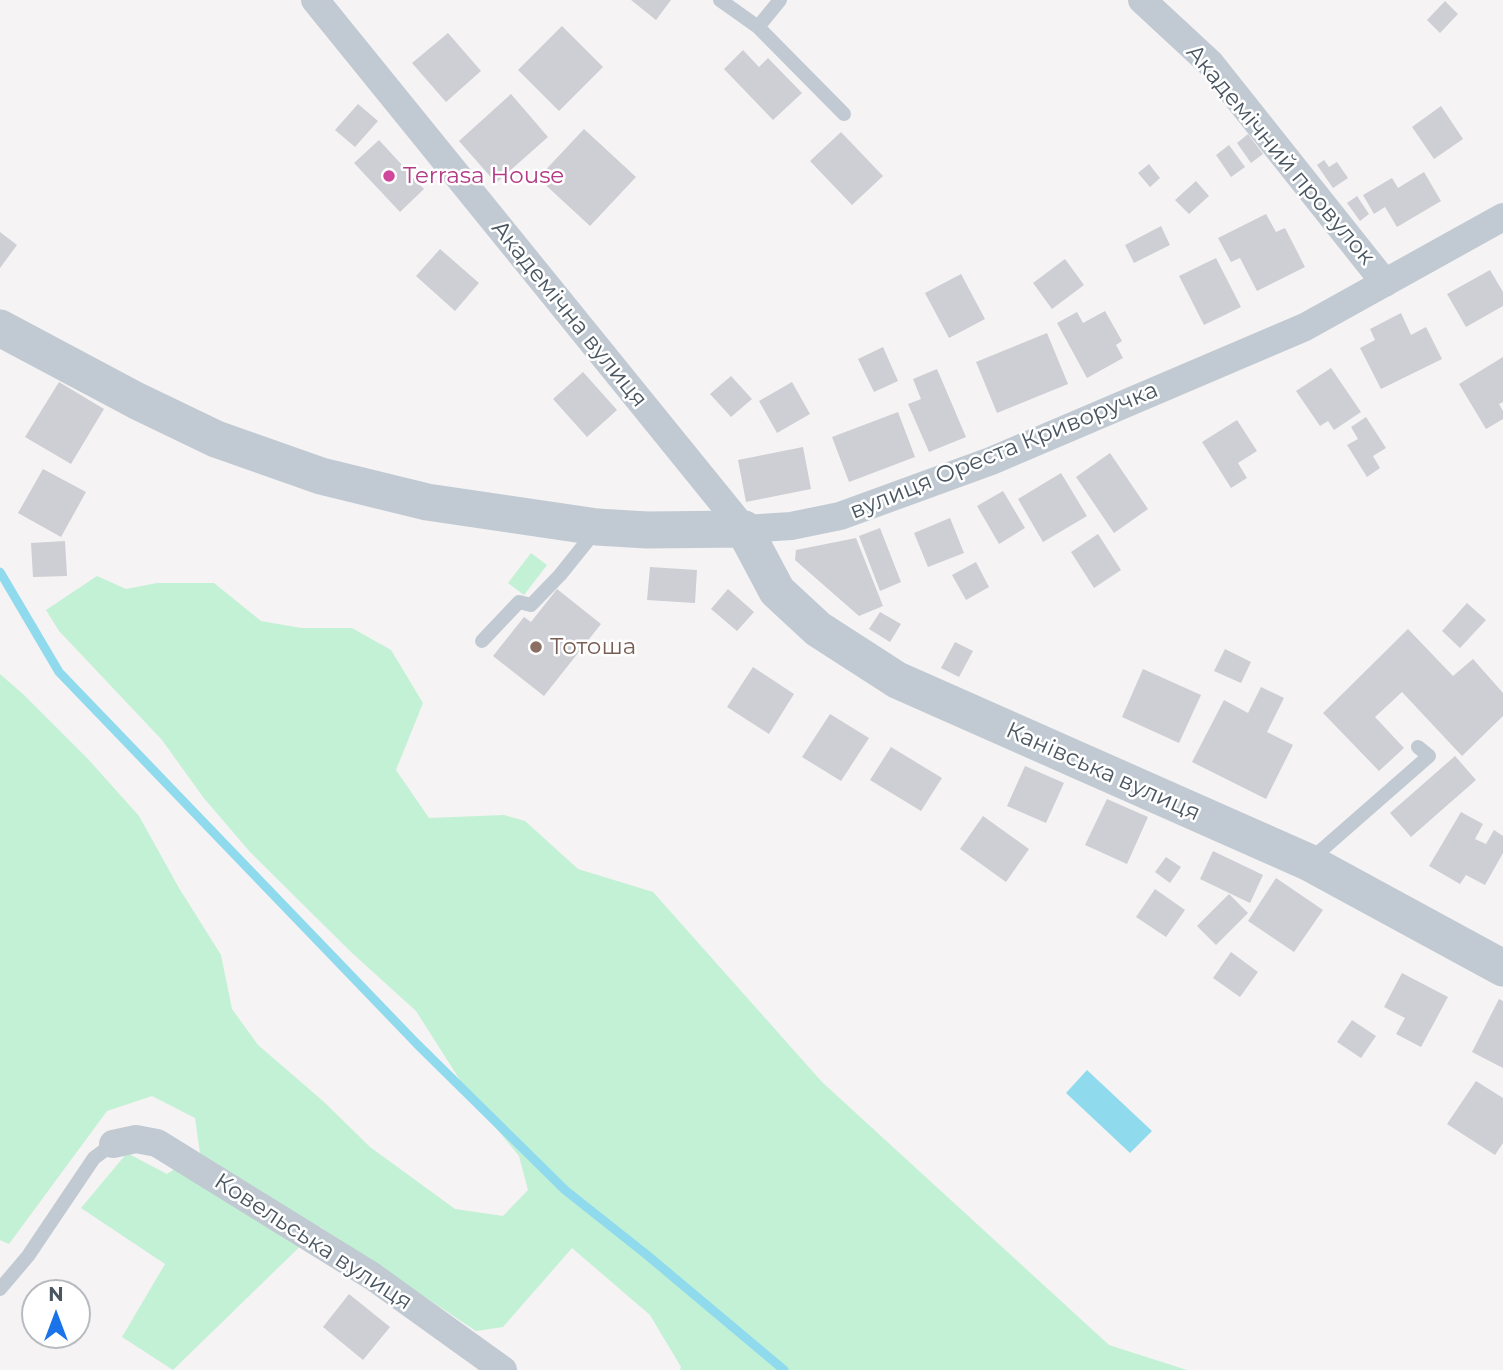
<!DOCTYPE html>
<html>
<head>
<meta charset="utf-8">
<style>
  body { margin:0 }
  #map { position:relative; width:1503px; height:1370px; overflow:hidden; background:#f5f3f3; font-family:Montserrat,sans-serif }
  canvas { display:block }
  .north { position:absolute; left:21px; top:1279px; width:70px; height:70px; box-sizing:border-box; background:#fff; border:2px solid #b7bbc0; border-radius:50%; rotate:0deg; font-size:19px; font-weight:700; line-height:28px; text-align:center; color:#4a5661 }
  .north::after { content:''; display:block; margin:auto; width:24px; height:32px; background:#1a73e8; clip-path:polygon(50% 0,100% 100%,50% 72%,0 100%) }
</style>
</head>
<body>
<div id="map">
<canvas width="1503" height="1370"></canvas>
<div class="north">N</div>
</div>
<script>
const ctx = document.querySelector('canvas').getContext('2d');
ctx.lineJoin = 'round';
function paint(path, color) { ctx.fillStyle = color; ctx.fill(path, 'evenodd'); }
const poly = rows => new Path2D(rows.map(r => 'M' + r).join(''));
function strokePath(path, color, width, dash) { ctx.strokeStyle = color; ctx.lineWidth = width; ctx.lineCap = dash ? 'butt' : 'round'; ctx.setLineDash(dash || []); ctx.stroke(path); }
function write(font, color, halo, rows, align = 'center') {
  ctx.font = font + ' Montserrat,sans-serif'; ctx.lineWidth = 5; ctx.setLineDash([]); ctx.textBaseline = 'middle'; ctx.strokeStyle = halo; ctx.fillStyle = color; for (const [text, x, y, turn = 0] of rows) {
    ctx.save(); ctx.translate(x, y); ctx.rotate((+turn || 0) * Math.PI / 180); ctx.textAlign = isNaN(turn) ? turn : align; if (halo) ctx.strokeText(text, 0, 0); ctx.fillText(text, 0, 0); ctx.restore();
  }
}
paint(poly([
  [531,553,547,565,524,595,508,583],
  [97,576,126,589,157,583,214,583,261,621,301,628,352,628,391,650,423,703,396,770,429,818,504,815,525,821,578,869,653,892,822,1082,1109,1345,1187,1370,680,1370,681,1367,650,1315,572,1248,503,1327,476,1331,320,1227,173,1370,122,1337,165,1264,81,1208,127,1153,167,1174,200,1153,195,1118,152,1096,107,1111,9,1244,0,1240,0,674,24,695,88,759,139,816,179,888,221,955,232,1009,258,1045,323,1101,370,1147,455,1209,503,1216,528,1190,519,1156,472,1099,416,1011,351,952,250,852,203,797,162,740,59,631,46,610]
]), '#c3f1d5');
paint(poly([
  [1087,1070,1152,1131,1130,1153,1066,1093]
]), '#90daee');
strokePath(poly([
  [0,572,59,672,417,1044,565,1190,647,1255,784,1370]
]), '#90daee', 9);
paint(poly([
  [631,0,671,0,656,20],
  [1445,1,1458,14,1440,33,1427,20],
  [562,26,603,67,559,111,518,70],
  [448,33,481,71,446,102,412,63],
  [743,50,759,67,768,58,802,93,773,120,724,69],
  [511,94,548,137,496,183,459,141],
  [358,104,378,121,355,147,335,130],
  [1441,106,1463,139,1434,159,1412,127],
  [584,129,636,177,590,226,538,178],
  [841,132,883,176,852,205,810,161],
  [1248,134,1263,154,1251,163,1237,143],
  [379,140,424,189,400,212,354,163],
  [1229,145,1245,167,1231,177,1216,155],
  [1324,160,1329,167,1337,162,1348,178,1333,188,1317,165],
  [1149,164,1160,178,1150,187,1138,173],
  [1424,172,1441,201,1397,227,1385,207,1374,214,1363,195,1392,178,1398,188],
  [1196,181,1209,196,1189,214,1175,200],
  [1357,196,1369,214,1360,221,1347,203],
  [1266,214,1276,232,1285,228,1305,267,1257,291,1240,258,1231,262,1218,238],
  [1161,226,1170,245,1134,263,1125,245],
  [0,232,17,245,0,268],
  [440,249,479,283,455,311,416,276],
  [1216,258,1241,307,1204,325,1179,276],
  [1065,259,1084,285,1052,309,1033,283],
  [1490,270,1503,292,1503,306,1466,327,1447,294],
  [961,274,985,319,949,338,925,293],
  [1105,311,1122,341,1116,345,1123,358,1087,378,1057,323,1077,312,1083,323],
  [1401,313,1411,335,1426,327,1442,359,1381,389,1360,348,1375,340,1370,329],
  [1047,333,1068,384,997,413,976,362],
  [883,347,898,381,874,392,858,359],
  [1503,357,1503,402,1499,404,1503,411,1503,419,1486,429,1459,384],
  [1331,368,1361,412,1334,430,1328,421,1320,426,1296,391],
  [937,369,966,437,929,452,908,404,921,399,913,379],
  [583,372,617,410,587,437,553,399],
  [731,376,752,399,731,417,710,394],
  [59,382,104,409,71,464,25,437],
  [792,382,810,414,777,433,759,401],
  [898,412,915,457,849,482,832,437],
  [1366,417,1386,448,1373,456,1380,468,1367,477,1347,445,1358,439,1351,427],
  [1237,420,1257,451,1238,463,1247,478,1231,488,1202,442],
  [803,447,811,489,746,502,738,460],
  [1110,453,1148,509,1114,533,1076,477],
  [43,469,86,492,61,537,18,513],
  [1061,473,1087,516,1043,542,1018,499],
  [1003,491,1025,528,999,544,977,506],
  [950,518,964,553,928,567,914,533],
  [880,528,901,582,880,591,859,536],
  [1098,534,1121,570,1094,588,1071,552],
  [856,538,883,606,859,616,795,560,796,550],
  [65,541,67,576,33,577,31,543],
  [976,562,989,587,966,600,952,575],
  [650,567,697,570,695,603,647,600],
  [557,589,601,624,544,696,493,656,524,617,531,622],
  [728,589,754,612,737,631,711,609],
  [1467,603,1486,620,1460,648,1442,631],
  [880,612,901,624,890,642,869,629],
  [1408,629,1453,676,1473,659,1503,693,1503,716,1462,756,1402,692,1375,717,1404,748,1379,771,1323,713],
  [955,642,973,651,959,677,941,668],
  [1225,649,1251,662,1241,683,1214,671],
  [753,667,794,694,769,734,727,707],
  [1143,669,1201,695,1179,743,1122,717],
  [1261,687,1284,698,1267,732,1293,745,1266,799,1192,762,1224,700,1248,713],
  [830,714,869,738,841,781,802,757],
  [891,747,942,778,921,811,870,780],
  [1455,756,1476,780,1411,837,1390,813],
  [1025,766,1064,783,1046,823,1007,806],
  [1107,799,1148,817,1127,864,1085,845],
  [1461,812,1483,824,1475,839,1486,844,1494,830,1503,836,1503,853,1485,885,1466,875,1460,884,1429,866],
  [983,816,1029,849,1006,882,960,849],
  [1213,851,1263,875,1250,903,1200,879],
  [1166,857,1181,867,1170,883,1155,872],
  [1276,878,1323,910,1294,952,1248,921],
  [1155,889,1185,910,1166,937,1136,917],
  [1229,894,1248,913,1216,945,1197,926],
  [1231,952,1258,972,1240,997,1213,978],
  [1402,973,1448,997,1421,1047,1396,1034,1405,1018,1384,1007],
  [1499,999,1503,1001,1503,1068,1472,1052],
  [1352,1020,1376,1036,1361,1058,1337,1042],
  [1476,1081,1503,1098,1503,1143,1495,1155,1447,1124],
  [349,1294,390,1327,363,1360,323,1327]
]), '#cdcfd5');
strokePath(poly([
  [720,0,758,27,844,114],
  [758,27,780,0],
  [482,641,519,602,531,605,560,575,597,529],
  [1309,861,1429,756,1418,747],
  [0,1289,28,1256,94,1158,113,1144]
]), '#c1cad2', 14);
strokePath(poly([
  [315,0,744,529,791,526,840,516,991,461,1305,327,1503,217],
  [1142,0,1210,63,1385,283],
  [113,1144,136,1139,157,1143,372,1276,503,1370]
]), '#c1cad2', 28);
strokePath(poly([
  [0,328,137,401,216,439,321,476,427,502,597,527,647,530,744,529,777,591,818,629,897,680,1308,862,1503,968]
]), '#c1cad2', 37);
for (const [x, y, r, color] of [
  [389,176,7,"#d1479c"],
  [536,647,7,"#8d6e63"]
]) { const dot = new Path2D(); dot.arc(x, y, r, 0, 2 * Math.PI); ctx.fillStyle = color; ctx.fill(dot); strokePath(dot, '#fff', 2.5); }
write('23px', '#4a5661', '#fff', [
  ["Академічний провулок",1280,155,50],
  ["Академічна вулиця",569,314,51],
  ["вулиця Ореста Криворучка",1004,451,-22],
  ["Канівська вулиця",1103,772,24],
  ["Ковельська вулиця",313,1242,33]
]);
write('23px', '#b23c85', '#fff', [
  ["Terrasa House",403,176]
], 'left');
write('23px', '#785e54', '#fff', [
  ["Тотоша",550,647]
], 'left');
</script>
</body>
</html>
